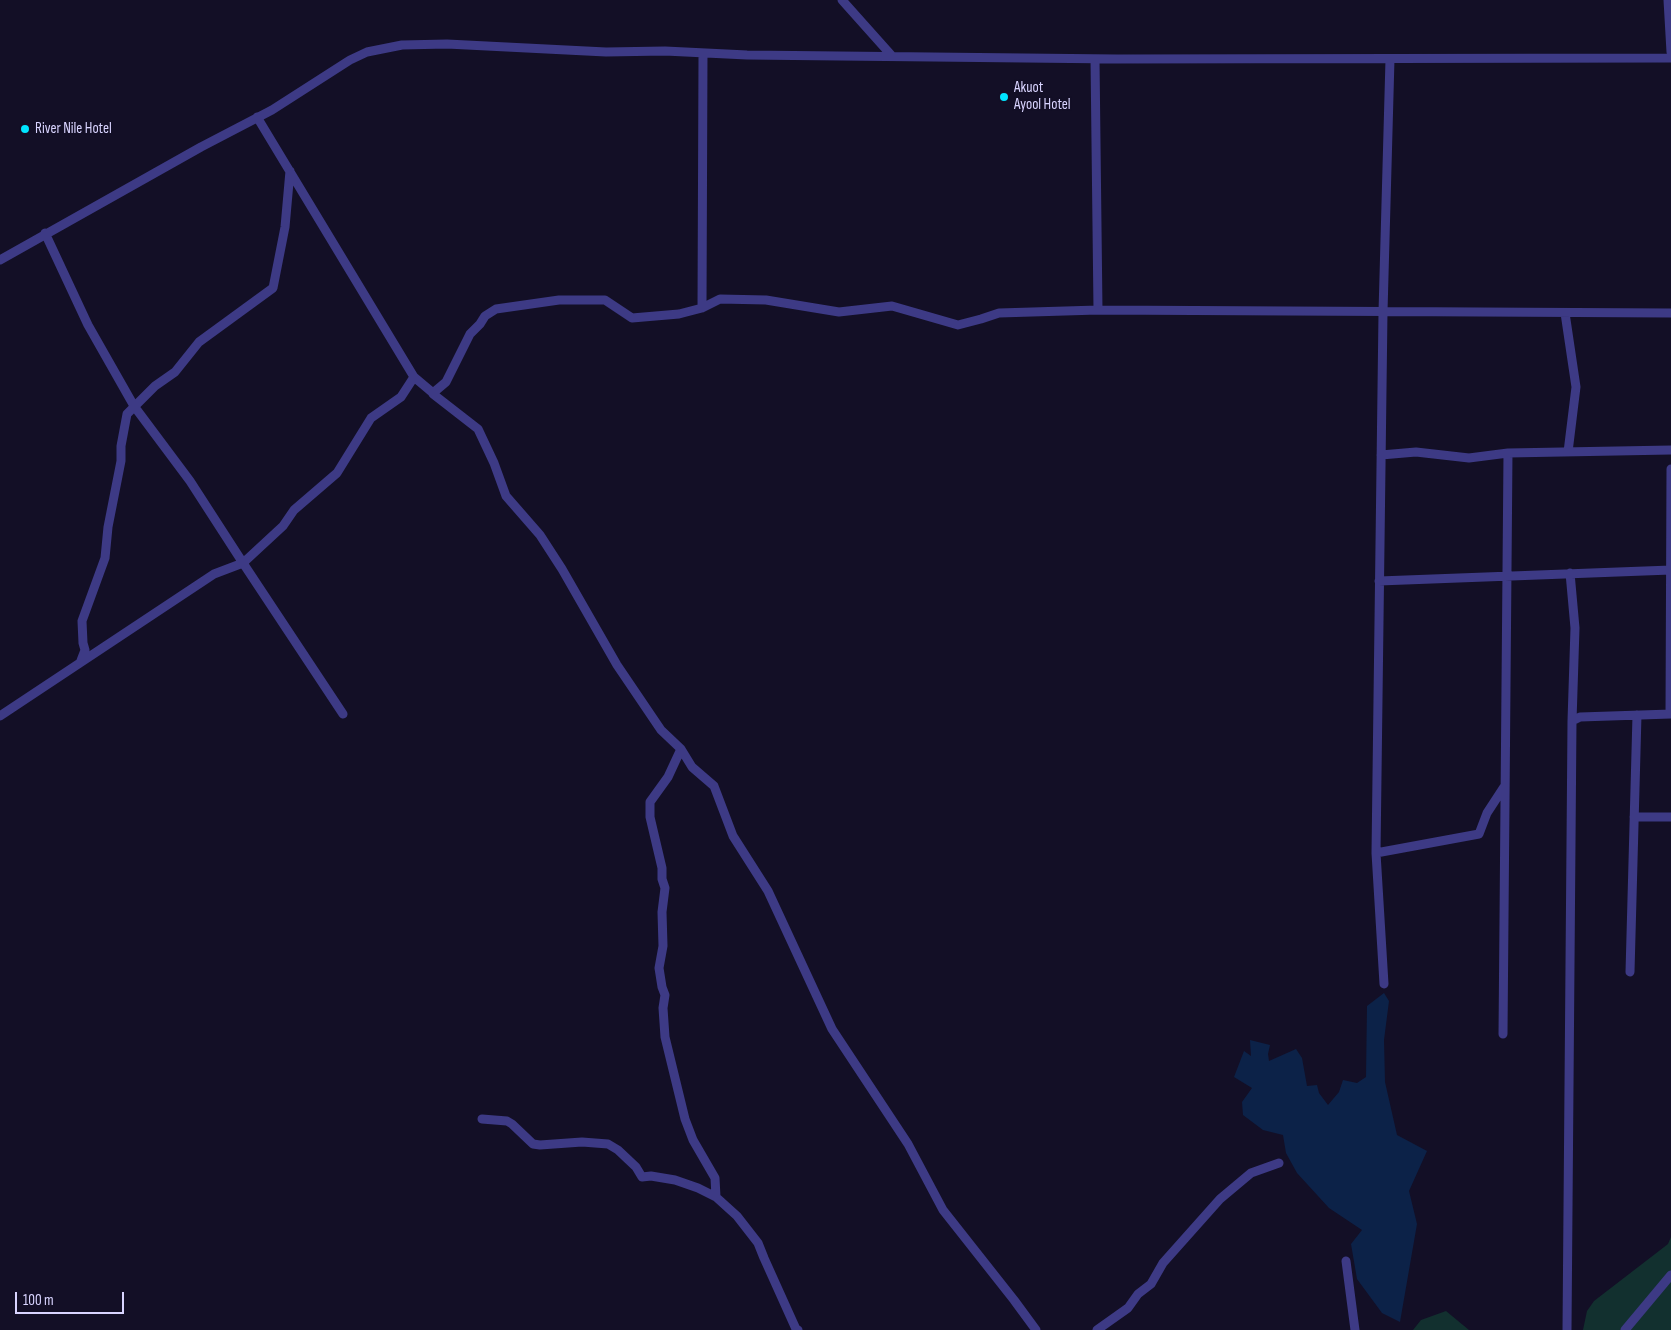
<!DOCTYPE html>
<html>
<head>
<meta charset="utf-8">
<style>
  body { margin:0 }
  #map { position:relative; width:1671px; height:1330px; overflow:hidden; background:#130f26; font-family:"Sofia Sans Condensed",sans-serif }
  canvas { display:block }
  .scale { position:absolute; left:15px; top:1292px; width:109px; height:22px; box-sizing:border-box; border:2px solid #d9d4ff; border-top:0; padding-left:6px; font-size:15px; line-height:18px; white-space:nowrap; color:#d9d4ff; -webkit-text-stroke:4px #130f26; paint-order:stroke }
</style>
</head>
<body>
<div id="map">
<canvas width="1671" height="1330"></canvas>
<div class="scale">100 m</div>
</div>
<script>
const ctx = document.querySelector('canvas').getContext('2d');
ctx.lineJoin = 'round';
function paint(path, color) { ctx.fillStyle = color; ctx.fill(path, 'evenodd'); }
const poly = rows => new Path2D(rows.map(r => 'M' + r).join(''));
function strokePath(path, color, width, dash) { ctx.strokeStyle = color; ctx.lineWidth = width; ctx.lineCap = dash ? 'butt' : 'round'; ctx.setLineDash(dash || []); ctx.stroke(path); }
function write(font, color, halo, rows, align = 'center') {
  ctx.font = font + ' "Sofia Sans Condensed",sans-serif'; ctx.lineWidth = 4; ctx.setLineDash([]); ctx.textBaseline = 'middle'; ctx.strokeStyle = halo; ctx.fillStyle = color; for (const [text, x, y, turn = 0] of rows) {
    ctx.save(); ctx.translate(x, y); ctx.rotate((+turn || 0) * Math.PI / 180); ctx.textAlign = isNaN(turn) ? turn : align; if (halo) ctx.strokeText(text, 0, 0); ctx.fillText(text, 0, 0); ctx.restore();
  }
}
paint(poly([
  [1671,1237,1671,1330,1583,1330,1587,1311,1594,1301,1668,1244],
  [1446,1311,1469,1330,1413,1330,1421,1320]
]), '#12302f');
paint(poly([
  [1384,993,1389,1001,1384,1040,1385,1082,1397,1135,1427,1151,1409,1191,1417,1224,1400,1322,1382,1313,1357,1279,1351,1244,1362,1230,1329,1208,1297,1173,1286,1153,1283,1135,1263,1130,1243,1115,1242,1102,1252,1088,1234,1077,1244,1051,1251,1056,1250,1040,1270,1045,1268,1054,1269,1061,1296,1049,1302,1058,1307,1086,1317,1085,1319,1093,1328,1105,1339,1092,1343,1080,1357,1083,1366,1077,1367,1006]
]), '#0c2248');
strokePath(poly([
  [842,0,892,56],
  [1668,0,1671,52],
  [1095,59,1098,310],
  [257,117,414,377,433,393,433,394,478,429,494,463,506,496,540,535,562,569,617,665,661,730,681,749,692,767,714,786,733,836,768,891,832,1029,908,1144,943,1210,1014,1300,1036,1330],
  [0,260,201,147,272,110,350,60,367,52,402,45,447,44,606,52,665,51,747,55,1117,59,1671,58],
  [702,308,703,54],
  [1565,313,1576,387,1568,452],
  [433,393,446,382,470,334,480,324,485,316,496,309,559,300,605,300,632,318,679,314,702,308,720,299,766,300,839,312,892,306,958,325,981,319,999,313,1098,310,1671,313],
  [1381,455,1416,452,1469,458,1508,453,1671,450],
  [1379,581,1671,570],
  [80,663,85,650,83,643,82,621,105,558,108,527,121,461,121,446,127,414,155,386,175,372,199,342,273,288,285,227,290,171],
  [343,714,243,563,283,526,294,510,337,473,371,418,401,397,414,377],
  [1670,714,1671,469],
  [0,716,214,574,243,563,190,481,134,406,88,325,45,233],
  [1572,721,1580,717,1671,714],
  [681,749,668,777,650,802,650,817,662,868,662,879,665,888,662,912,663,946,659,968,662,987,665,995,663,1008,665,1037,685,1119,693,1140,715,1178,716,1197],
  [1634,817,1671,817],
  [1376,853,1479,834,1487,813,1504,787],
  [1630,972,1637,715],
  [1384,984,1376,853,1383,312,1390,59],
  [1503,1034,1508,453],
  [482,1119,507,1121,512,1124,533,1144,540,1145,582,1142,608,1144,618,1150,636,1167,642,1177,651,1176,675,1180,698,1188,716,1197,737,1216,758,1243,764,1258,796,1329,798,1330],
  [1346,1261,1355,1330],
  [1097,1330,1128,1308,1138,1294,1151,1284,1163,1263,1220,1199,1251,1173,1279,1163],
  [1567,1330,1572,721,1575,628,1570,573],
  [1625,1330,1671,1275]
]), '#3d3a85', 9);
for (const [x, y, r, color] of [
  [1004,97,5,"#00e5ff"],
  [25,129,5,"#00e5ff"]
]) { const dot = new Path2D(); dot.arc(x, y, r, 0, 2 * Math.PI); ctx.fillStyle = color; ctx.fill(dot); strokePath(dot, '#130f26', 2); }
write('15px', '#d9d4ff', '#130f26', [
  ["Akuot",1014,88],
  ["Ayool Hotel",1014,105],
  ["River Nile Hotel",35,129]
], 'left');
</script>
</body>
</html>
